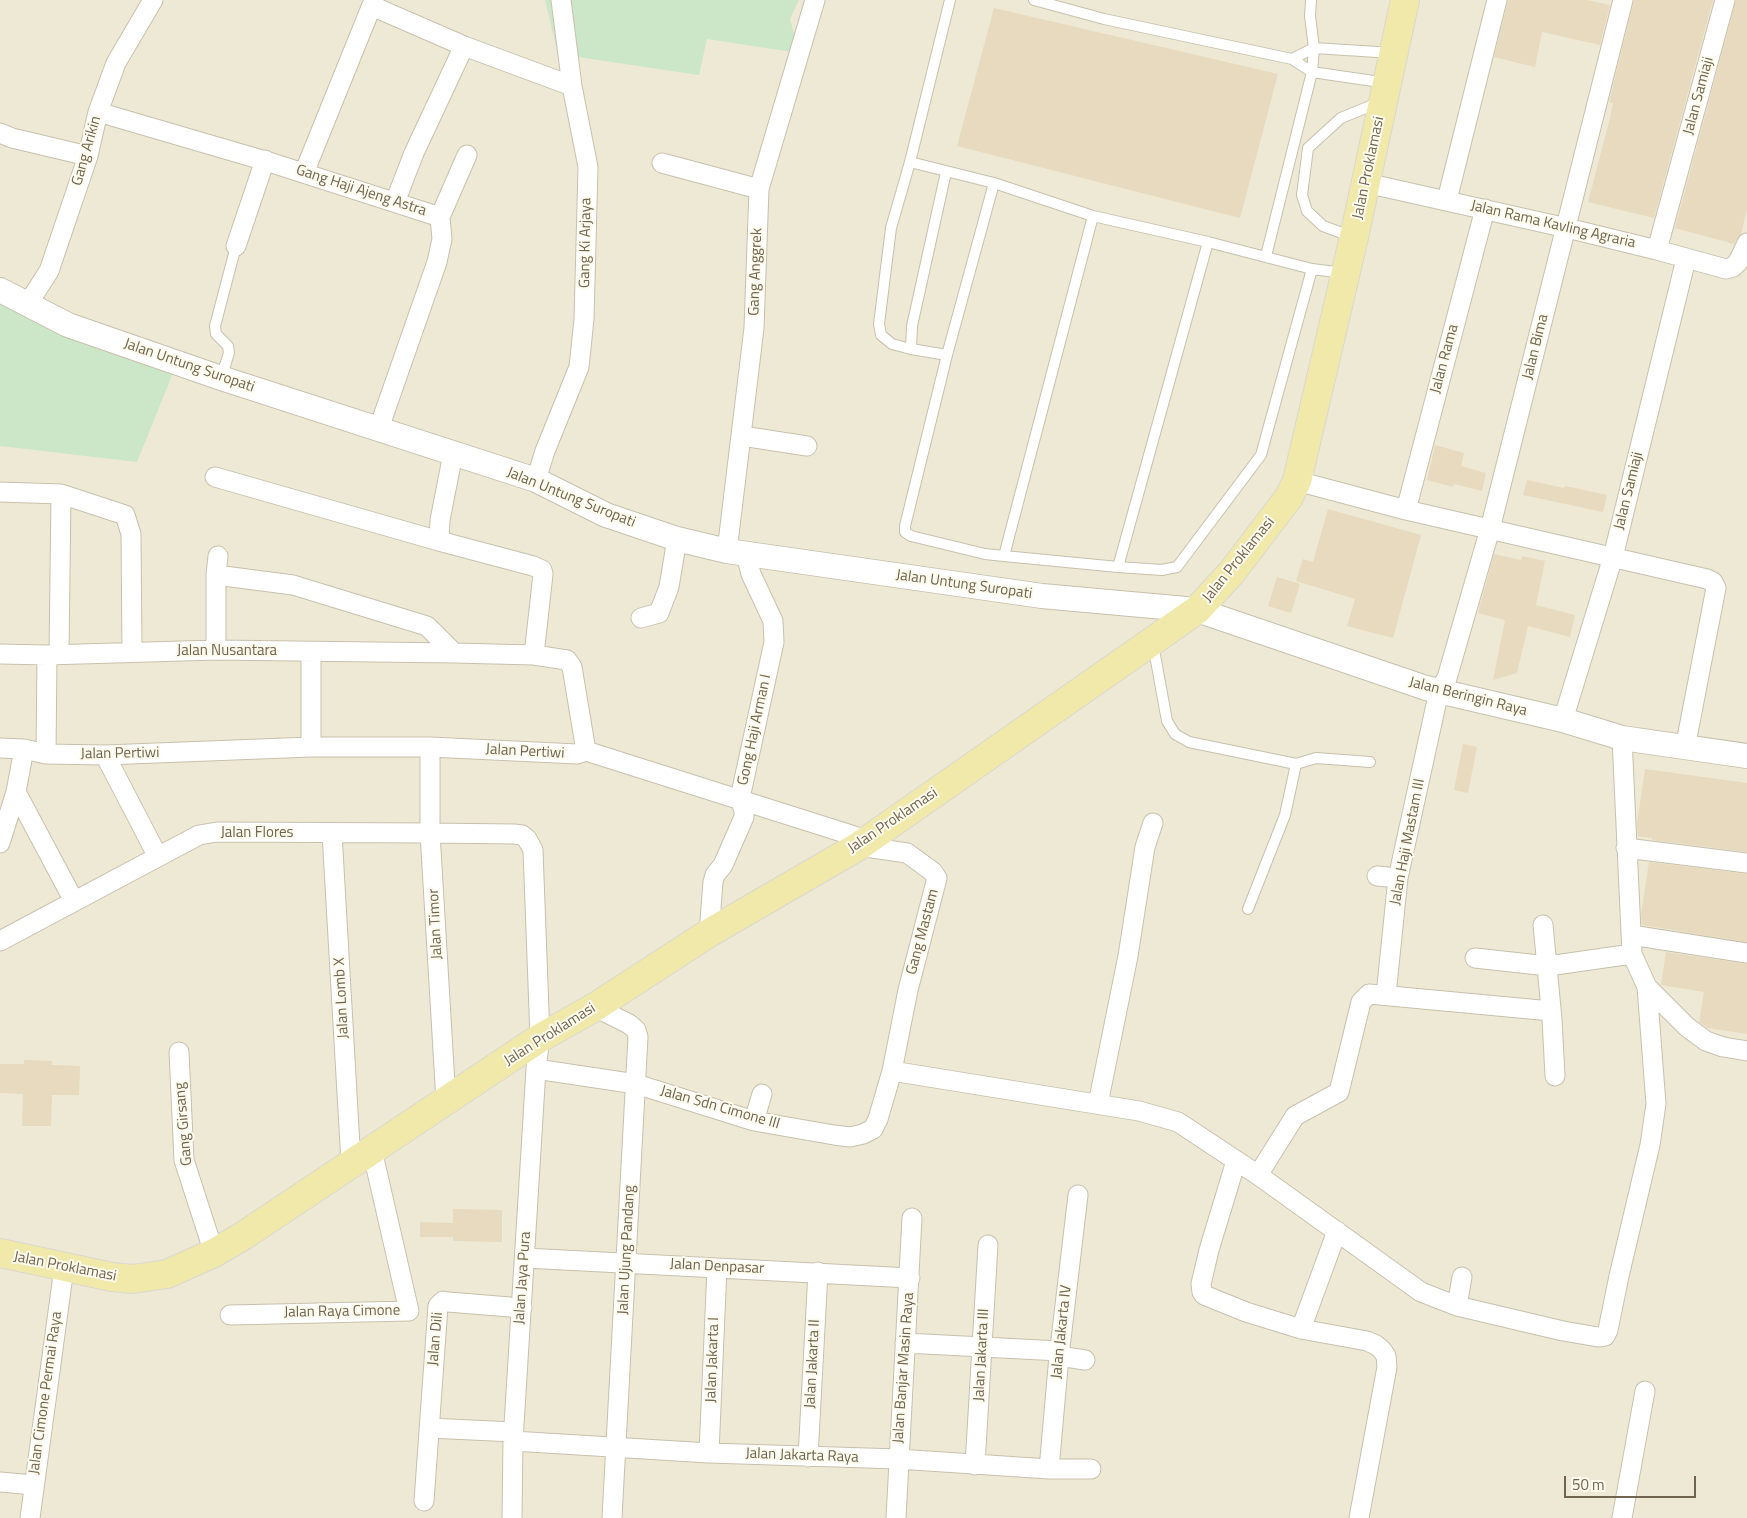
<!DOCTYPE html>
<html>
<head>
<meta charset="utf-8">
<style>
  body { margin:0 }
  #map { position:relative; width:1747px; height:1518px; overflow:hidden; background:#faf8e9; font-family:"Titillium Web",sans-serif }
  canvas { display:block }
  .scale { position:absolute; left:1564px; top:1476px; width:132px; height:22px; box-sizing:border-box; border:2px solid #71644f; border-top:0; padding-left:6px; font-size:15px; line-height:18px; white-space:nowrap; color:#71644f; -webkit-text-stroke:4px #fdfbee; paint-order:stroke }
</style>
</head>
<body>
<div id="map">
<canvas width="1747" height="1518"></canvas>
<div class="scale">50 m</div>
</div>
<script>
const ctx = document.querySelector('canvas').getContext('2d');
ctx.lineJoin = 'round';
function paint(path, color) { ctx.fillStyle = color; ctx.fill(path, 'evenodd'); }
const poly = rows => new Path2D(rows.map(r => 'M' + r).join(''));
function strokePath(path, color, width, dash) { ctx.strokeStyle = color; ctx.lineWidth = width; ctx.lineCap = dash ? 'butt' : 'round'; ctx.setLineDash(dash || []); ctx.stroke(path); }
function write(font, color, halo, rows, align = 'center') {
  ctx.font = font + ' "Titillium Web",sans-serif'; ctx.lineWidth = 4; ctx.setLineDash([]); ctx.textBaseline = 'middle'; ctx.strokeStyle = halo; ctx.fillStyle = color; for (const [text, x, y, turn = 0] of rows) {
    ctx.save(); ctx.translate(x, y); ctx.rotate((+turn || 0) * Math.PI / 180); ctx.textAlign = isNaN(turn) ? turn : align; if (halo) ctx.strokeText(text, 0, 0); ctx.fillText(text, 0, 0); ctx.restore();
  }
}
paint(poly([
  [0,0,1747,0,1747,1518,0,1518]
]), '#eee9d5');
paint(poly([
  [545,0,799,0,790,19,799,53,707,39,699,75,558,54],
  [0,300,86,345,173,373,137,462,0,446]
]), '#cce6c8');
paint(poly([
  [1508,0,1587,0,1610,5,1600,45,1542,32,1535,67,1494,57],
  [1634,0,1713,0,1654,218,1588,202,1610,118,1613,103,1609,102],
  [1736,0,1747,0,1747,209,1741,234,1734,244,1675,228],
  [994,8,1278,74,1240,218,957,146],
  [1435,445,1464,453,1461,466,1486,473,1482,491,1454,484,1453,487,1427,480],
  [1527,480,1564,488,1565,486,1607,495,1603,512,1523,495],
  [1328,509,1421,535,1393,638,1347,626,1355,599,1296,581,1303,559,1313,562],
  [1494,554,1521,560,1522,556,1545,561,1536,605,1575,615,1570,637,1528,626,1517,673,1493,680,1505,620,1478,613],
  [1277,577,1300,584,1291,613,1268,606],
  [1463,744,1477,747,1468,793,1454,790],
  [1645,769,1747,783,1747,852,1652,840,1652,838,1638,836,1637,824],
  [1649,862,1747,874,1747,942,1642,925,1641,914],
  [1666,952,1747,964,1747,1034,1708,1028,1699,1022,1704,992,1661,985],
  [24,1060,52,1061,52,1065,80,1066,79,1095,52,1095,51,1126,22,1126,23,1094,0,1093,0,1064,24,1064],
  [453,1209,502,1210,502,1242,453,1241,453,1237,420,1237,420,1222,453,1223]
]), '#e7dabe');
const service = poly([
  [1034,0,1104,19,1292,59,1312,72,1387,83],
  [1292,59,1314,48,1393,53],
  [910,162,994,183,1093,216,1208,242,1312,269,1344,273],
  [946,172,912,326,911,349,947,355],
  [994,183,947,355,905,526,905,532,911,536,985,554,1004,556,1093,216],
  [1353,237,1323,226,1307,211,1302,195,1308,148,1341,118,1380,102],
  [1266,256,1312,72,1314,48,1310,16,1311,0],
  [911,349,892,344,881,335,879,324,891,228,910,162,950,0],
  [221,378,229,353,228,346,216,334,215,326,236,246],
  [1004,556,1118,567,1208,242],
  [1118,567,1162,570,1177,567,1261,455,1312,269],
  [1153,644,1167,721,1175,734,1189,742,1296,764,1316,758,1370,762],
  [1248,909,1285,815,1296,764]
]);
const minor = poly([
  [372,6,464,46,572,86],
  [98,112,269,162,440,217,442,239,437,262,379,428],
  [0,133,12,138,88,156],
  [662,163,759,189],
  [304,173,374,0],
  [1366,183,1567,228,1657,250,1726,269,1733,267,1738,262,1747,243],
  [1447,200,1497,0],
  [395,202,414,153,464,46],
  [440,217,467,155],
  [236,246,265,160],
  [1657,250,1725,0],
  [27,305,49,271,88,156,98,112,116,63,153,0],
  [742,436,807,446],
  [215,477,439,541,440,520,453,454],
  [536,480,545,451,579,367,584,319,588,167,572,86,561,0],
  [1297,481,1406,510,1707,579,1713,582,1716,588,1685,748],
  [0,492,61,494,125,515,131,534,132,651],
  [1406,510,1485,209],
  [439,541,533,566,542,570,543,574,534,655],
  [727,551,754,328,759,189,815,0],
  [641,618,659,613,669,587,677,539],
  [216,650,216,575,218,556],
  [0,654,47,655,216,650,454,653],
  [59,654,61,494],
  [1563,720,1613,557,1686,259],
  [311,747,311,651],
  [430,747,430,833,446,1101],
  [0,748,24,749,46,754,105,755,311,747,430,747,577,754,586,751,572,667,567,660,534,655,454,653,427,626,293,585,216,575],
  [586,751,867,840],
  [46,754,47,655],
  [105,755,158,857],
  [16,792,74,901],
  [332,833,351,1163],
  [0,843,16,792,24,749],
  [1626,848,1747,863],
  [1377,876,1398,878],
  [1543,925,1552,1019,1555,1076],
  [709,933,713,882,715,875,723,865,744,817,744,811,740,798,774,642,773,621,751,574,746,554],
  [1631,935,1747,953],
  [0,941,199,835,217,832,430,833,514,834,522,835,527,839,533,850,540,1038,536,1069,513,1441,512,1518],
  [1475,958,1548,966,1632,954],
  [1647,987,1687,1027,1706,1041,1723,1047,1747,1051],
  [1386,995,1398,878,1439,691,1447,678,1490,529,1623,0],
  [595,1007,629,1024,636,1030,638,1037,612,1518],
  [179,1052,184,1160,214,1253],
  [536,1069,636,1084,754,1121,834,1135,850,1137,863,1134,873,1129,878,1119,892,1071,908,990,937,878,933,872,907,853,859,846],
  [892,1071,1139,1111,1178,1122,1258,1175,1421,1292,1457,1306,1563,1331,1598,1337,1605,1336,1608,1330,1619,1276,1650,1145,1656,1104,1647,987,1632,954,1622,738],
  [1098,1104,1128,956,1145,847,1153,823],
  [754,1121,762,1094],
  [1236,1161,1209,1250,1201,1284,1202,1292,1204,1295,1246,1312,1301,1329,1367,1341,1376,1345,1382,1350,1386,1356,1387,1367,1359,1518],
  [1258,1175,1295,1116,1339,1092,1361,1002,1369,994,1551,1011],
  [525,1258,910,1278],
  [1457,1306,1462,1277],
  [230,1315,409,1311,372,1150],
  [1301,1329,1337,1231],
  [905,1343,1060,1351],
  [1059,1356,1085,1360],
  [429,1428,514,1432],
  [513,1441,709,1453,898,1459,1049,1469,1091,1469],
  [709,1453,717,1268],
  [808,1457,818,1272],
  [975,1465,988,1245],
  [1049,1469,1059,1356,1078,1195],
  [0,1482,34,1485],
  [424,1501,438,1306,443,1301,448,1302,522,1308],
  [30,1518,64,1268],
  [896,1518,912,1218],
  [1622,1518,1645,1391]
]);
const tertiary = poly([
  [0,290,68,325,221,378,536,480,606,515,677,539,727,551,1042,596,1197,610,1426,688,1563,720,1622,738,1747,756]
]);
const primary = poly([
  [0,1253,112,1277,133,1279,167,1274,214,1253,243,1236,540,1038,595,1007,709,933,859,846,1197,610,1232,572,1289,497,1297,481,1354,237,1405,0]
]);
strokePath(service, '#c8c0ad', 12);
strokePath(minor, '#c8c0ad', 21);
strokePath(tertiary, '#c8c0ad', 26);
strokePath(primary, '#dad7d1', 30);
strokePath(service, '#fff', 10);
strokePath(minor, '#fff', 19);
strokePath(tertiary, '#fff', 24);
strokePath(primary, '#f1e9a9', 28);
write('15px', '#71644f', '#fdfbee', [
  ["Jalan Samiaji",1699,96,-75],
  ["Gang Arikin",87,151,-74],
  ["Jalan Proklamasi",1369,168,-78],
  ["Gang Haji Ajeng Astra",361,191,18],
  ["Jalan Rama Kavling Agraria",1553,225,13],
  ["Gang Ki Arjaya",586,243,-89],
  ["Gang Anggrek",756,272,-88],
  ["Jalan Bima",1536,347,-76],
  ["Jalan Rama",1445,359,-75],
  ["Jalan Untung Suropati",189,366,19],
  ["Jalan Samiaji",1629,491,-76],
  ["Jalan Untung Suropati",571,498,22],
  ["Jalan Proklamasi",1239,560,-51],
  ["Jalan Untung Suropati",964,585,8],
  ["Jalan Nusantara",227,651],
  ["Jalan Beringin Raya",1468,697,14],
  ["Gong Haji Arman I",755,730,-78],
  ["Jalan Pertiwi",525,752,3],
  ["Jalan Pertiwi",120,754,-1],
  ["Jalan Proklamasi",893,821,-34],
  ["Jalan Flores",257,833],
  ["Jalan Haji Mastam III",1408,842,-79],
  ["Jalan Timor",436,924,-93],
  ["Gang Mastam",923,932,-75],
  ["Jalan Lomb X",342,998,-93],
  ["Jalan Proklamasi",550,1035,-32],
  ["Jalan Sdn Cimone III",720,1108,16],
  ["Gang Girsang",184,1124,-95],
  ["Jalan Ujung Pandang",627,1250,-87],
  ["Jalan Proklamasi",65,1267,11],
  ["Jalan Denpasar",717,1267,3],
  ["Jalan Jaya Pura",523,1278,-86],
  ["Jalan Raya Cimone",342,1312,-1],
  ["Jalan Jakarta IV",1062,1332,-84],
  ["Jalan Dili",436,1339,-85],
  ["Jalan Jakarta III",982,1355,-87],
  ["Jalan Jakarta I",713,1360,-88],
  ["Jalan Jakarta II",813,1364,-87],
  ["Jalan Banjar Masin Raya",904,1368,-86],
  ["Jalan Cimone Permai Raya",46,1393,-82],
  ["Jalan Jakarta Raya",802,1456,2]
]);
</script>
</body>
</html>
